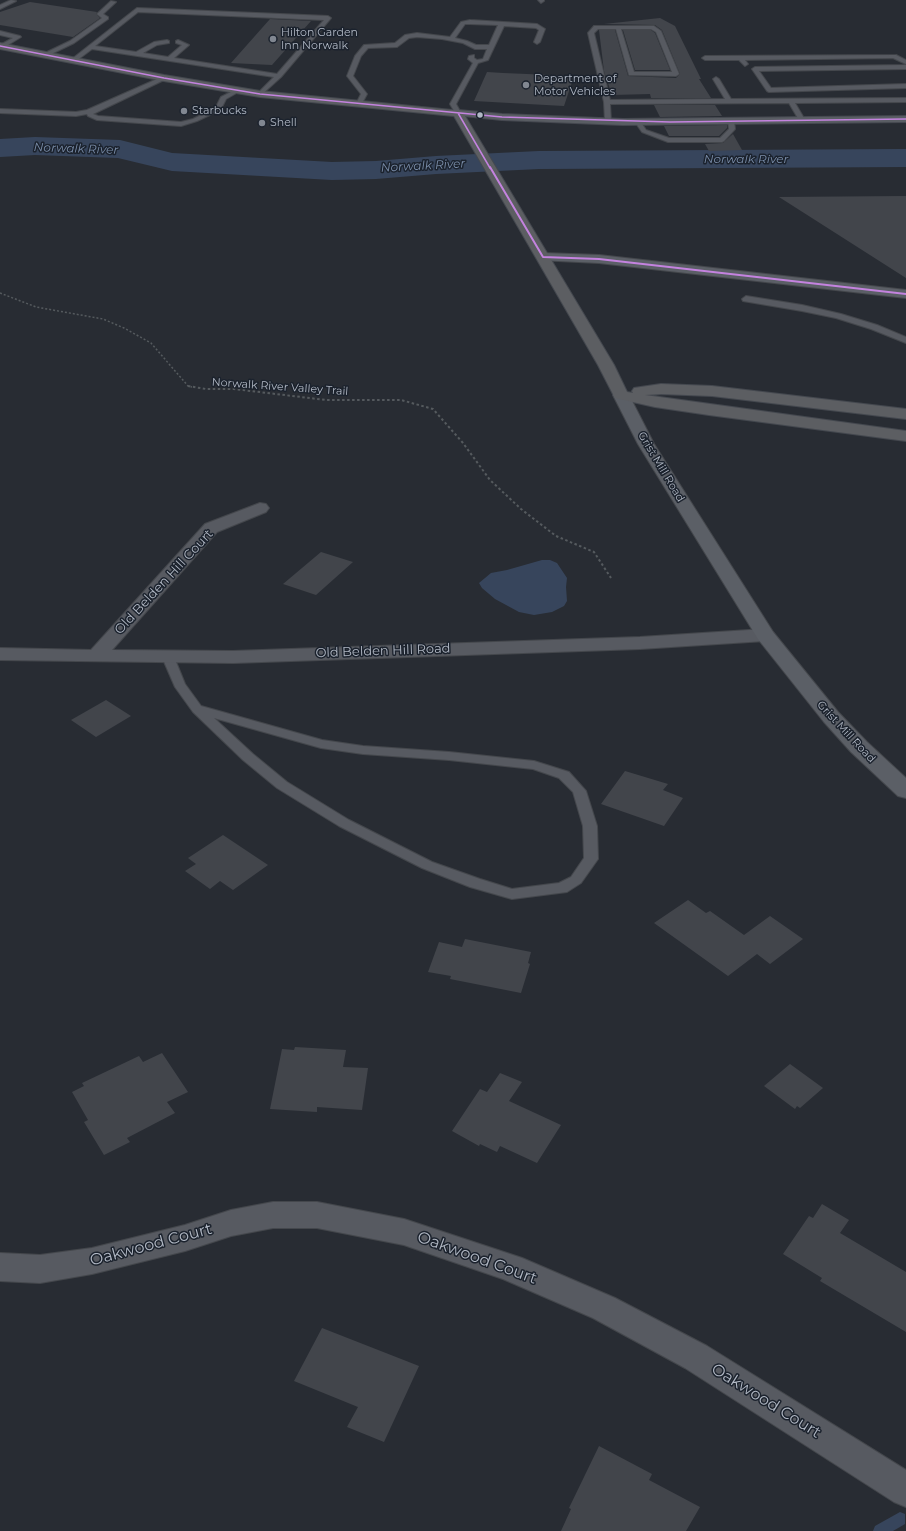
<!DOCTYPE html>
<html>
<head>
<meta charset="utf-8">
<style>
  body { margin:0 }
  canvas { display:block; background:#282c33 }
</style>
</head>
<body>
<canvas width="906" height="1531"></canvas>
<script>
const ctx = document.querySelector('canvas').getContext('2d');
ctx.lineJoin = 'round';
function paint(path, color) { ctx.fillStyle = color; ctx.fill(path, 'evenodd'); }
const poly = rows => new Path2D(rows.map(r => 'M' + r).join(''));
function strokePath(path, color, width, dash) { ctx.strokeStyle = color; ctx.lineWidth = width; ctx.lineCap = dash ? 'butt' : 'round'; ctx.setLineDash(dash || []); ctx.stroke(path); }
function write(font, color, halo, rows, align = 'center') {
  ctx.font = font + ' Montserrat,sans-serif'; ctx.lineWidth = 3; ctx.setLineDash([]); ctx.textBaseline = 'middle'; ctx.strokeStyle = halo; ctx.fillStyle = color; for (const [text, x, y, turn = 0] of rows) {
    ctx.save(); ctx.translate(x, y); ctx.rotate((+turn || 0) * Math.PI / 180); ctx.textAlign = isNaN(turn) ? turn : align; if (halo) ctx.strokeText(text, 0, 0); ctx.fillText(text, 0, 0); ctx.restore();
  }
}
paint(poly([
  [542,560,550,560,557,563,567,578,566,587,567,601,564,606,552,612,534,615,519,612,495,599,482,588,479,583,491,573,507,570]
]), '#37455c');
paint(poly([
  [900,1512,905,1514,905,1524,893,1531,873,1531,875,1526,900,1512]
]), '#37455c');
paint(poly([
  [35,137,120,140,172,153,332,162,376,161,436,156,539,151,906,149,906,167,539,169,436,174,376,179,332,180,172,171,118,158,35,155,0,157,0,139,35,137]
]), '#37455c');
paint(poly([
  [30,2,97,12,96,14,100,18,73,37,0,25,0,12],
  [660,18,675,26,701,79,699,79,711,98,651,98,650,94,612,95,604,71,599,30,615,30,628,76,676,78,680,74,662,30,655,25,604,24],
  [270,19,311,21,272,65,231,63],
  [623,30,651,30,655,33,670,70,635,70],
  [487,72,503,73,574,76,564,106,474,101],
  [654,105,715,105,722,116,660,117],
  [727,125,727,128,719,136,669,136,664,126],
  [733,134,742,150,709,151,705,144,723,143],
  [906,196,906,278,779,197],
  [321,552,353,562,316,595,283,584],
  [106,700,131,716,96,737,71,720],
  [625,771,668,784,663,790,683,798,664,826,601,804],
  [223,835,268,865,233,890,220,881,210,889,185,871,196,864,188,858],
  [688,900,706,913,710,911,744,935,770,916,803,939,770,964,757,954,728,976,654,923],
  [465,939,531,952,528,963,530,964,521,993,450,979,451,976,428,972,439,942,462,947],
  [295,1047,346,1050,343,1067,368,1068,362,1110,317,1107,317,1112,270,1109,282,1049,294,1050],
  [162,1053,188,1092,167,1102,175,1113,127,1138,130,1142,104,1155,84,1122,88,1120,72,1092,84,1086,82,1083,139,1056,143,1062],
  [790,1064,823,1088,800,1108,797,1106,795,1109,764,1086],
  [500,1073,522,1082,509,1101,561,1125,537,1163,500,1146,497,1152,480,1144,479,1146,452,1131,480,1089,487,1092],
  [822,1204,849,1220,840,1233,906,1272,906,1332,820,1281,822,1278,783,1254,809,1216,813,1218],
  [322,1328,419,1366,384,1442,347,1427,358,1407,294,1381],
  [599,1446,652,1474,649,1480,700,1507,686,1531,561,1531,571,1509,569,1508]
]), '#42454b');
const lane = poly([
  [11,0,16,1,0,9,0,5,11,0],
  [538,0,544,0,544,1,541,3,538,0],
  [111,1,116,2,103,14,108,17,108,19,74,43,47,56,43,56,43,54,70,41,102,18,97,14,111,1],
  [137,8,328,16,331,18,281,77,260,96,257,94,274,77,92,49,76,61,72,61,72,59,137,8],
  [138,12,324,20,277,74,174,58,189,45,178,40,176,41,176,43,182,45,168,57,143,53,157,45,169,43,169,41,167,40,154,42,136,52,95,46,138,12],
  [470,20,537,24,545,29,540,42,537,44,534,42,539,30,536,28,504,26,488,60,478,63,456,104,461,113,458,115,456,114,450,104,473,63,468,59,469,56,474,55,474,58,477,60,483,59,487,49,475,49,463,43,442,39,417,37,409,38,397,47,368,48,361,56,353,76,367,94,361,105,357,105,356,104,361,94,347,76,355,56,364,45,395,43,405,35,417,33,450,37,461,22,470,20],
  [465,24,470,24,498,25,489,45,476,45,467,41,455,38,465,24],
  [594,26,654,26,661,31,679,74,676,76,629,75,616,29,598,29,594,33,610,100,725,99,713,79,716,77,719,79,731,99,906,98,906,102,795,103,805,120,802,122,799,120,789,103,610,104,611,121,608,123,605,121,604,102,588,33,594,26],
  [621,29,651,29,656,32,672,72,634,72,621,29],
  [0,31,20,36,21,37,3,48,0,49,0,45,13,38,0,35,0,31],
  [896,55,906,60,906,64,893,58,745,60,748,64,745,66,739,60,705,60,702,58,705,56,896,55],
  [906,65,906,69,759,71,771,88,906,84,906,88,769,92,767,91,752,69,755,67,906,65],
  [164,76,167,78,166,79,93,114,98,116,181,122,193,119,212,110,217,105,221,97,235,90,240,91,226,99,222,107,216,112,197,121,181,126,97,120,88,116,87,114,76,116,0,113,0,109,76,112,87,110,164,76],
  [731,119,734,121,735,129,724,141,722,142,668,142,642,132,635,122,640,121,646,130,669,138,720,138,729,129,728,121,731,119],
  [746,296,802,305,841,314,877,325,906,337,906,343,871,329,836,318,802,311,743,301,742,299,746,296],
  [168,653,172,654,174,657,185,684,201,706,322,740,363,746,449,752,534,761,569,772,586,791,597,826,598,859,581,883,567,892,512,899,470,887,422,868,339,826,277,788,243,760,193,712,175,687,162,657,164,654,168,653],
  [214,718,321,748,363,754,449,760,533,769,559,778,573,792,583,826,584,858,571,877,559,883,512,889,480,879,432,862,349,820,287,782,253,754,214,718]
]);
const street = poly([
  [260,503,266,504,269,508,266,512,217,532,112,650,233,651,640,637,765,629,772,631,775,635,772,639,765,641,640,649,233,663,0,660,0,648,91,650,205,524,260,503],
  [273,1202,317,1202,404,1219,522,1258,615,1298,707,1346,906,1470,906,1507,894,1502,685,1368,593,1318,503,1279,404,1245,317,1228,273,1228,231,1236,185,1251,92,1274,40,1283,0,1281,0,1253,40,1255,92,1248,185,1225,231,1210,273,1202]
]);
const secondary = poly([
  [543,253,599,255,906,290,906,298,599,263,538,260,536,257,538,254,543,253],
  [621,390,627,392,629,395,654,444,773,632,838,712,867,742,906,778,906,798,898,796,851,752,824,722,758,639,638,444,613,395,615,392,621,390]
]);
const primary = poly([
  [458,110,502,114,623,119,906,116,906,122,623,125,502,120,454,115,452,113,454,111,458,110]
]);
const highway = poly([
  [0,43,164,75,260,91,462,111,614,365,627,392,633,393,632,391,634,388,661,384,712,386,906,409,906,419,712,396,661,394,645,395,906,431,906,441,709,415,655,407,615,398,598,365,454,116,260,97,164,81,0,49,0,43]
]);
strokePath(lane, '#44474c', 2);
strokePath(street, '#44474c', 2);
strokePath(secondary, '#44474c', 2);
strokePath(primary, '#454850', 2);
strokePath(highway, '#44484f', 2);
strokePath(poly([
  [0,293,36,307,103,319,124,328,151,343,188,386,192,387]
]), '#555a5e', 1.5, [2, 2]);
strokePath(poly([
  [188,386,206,389,234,389,326,400,401,400,433,409,463,443,490,480,521,509,556,536,594,552,611,578]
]), '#555a5e', 2, [2.5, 2.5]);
paint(lane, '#575a61');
paint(street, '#575a61');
paint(secondary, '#5b5f66');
paint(primary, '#595d63');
paint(highway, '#5c5e62');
strokePath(poly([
  [0,46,164,78,260,94,502,117,670,122,906,119],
  [458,113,490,168]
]), '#c483df', 1.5);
strokePath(poly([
  [490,167,543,257,599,259,906,294]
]), '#c483df', 2);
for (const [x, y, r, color] of [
  [273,39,4,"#818791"],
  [526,85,4,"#818791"],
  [184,111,4,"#818791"],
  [480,115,3.5,"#b1b8c4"],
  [262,123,4,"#818791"]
]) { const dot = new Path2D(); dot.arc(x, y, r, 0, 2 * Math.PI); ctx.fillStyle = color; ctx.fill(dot); strokePath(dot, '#1b222d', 1.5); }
write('11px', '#b1b8c4', '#1b222d', [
  ["Hilton Garden",281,33],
  ["Inn Norwalk",281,46],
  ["Department of",534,79],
  ["Motor Vehicles",534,92],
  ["Starbucks",192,111],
  ["Shell",270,123]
], 'left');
write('11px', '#b1b8c4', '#1b222d', [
  ["Norwalk River Valley Trail",280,387,4],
  ["Grist Mill Road",661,467,59],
  ["Grist Mill Road",846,732,47]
]);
write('italic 12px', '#7b8eaa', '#1b222d', [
  ["Norwalk River",76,149,2],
  ["Norwalk River",746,159],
  ["Norwalk River",423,166,-3]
]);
write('13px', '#b1b8c4', '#1b222d', [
  ["Old Belden Hill Court",164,582,-47],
  ["Old Belden Hill Road",383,651,-2]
]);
write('16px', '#b1b8c4', '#1b222d', [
  ["Oakwood Court",151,1245,-15],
  ["Oakwood Court",477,1258,20],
  ["Oakwood Court",766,1401,32]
]);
</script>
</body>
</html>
